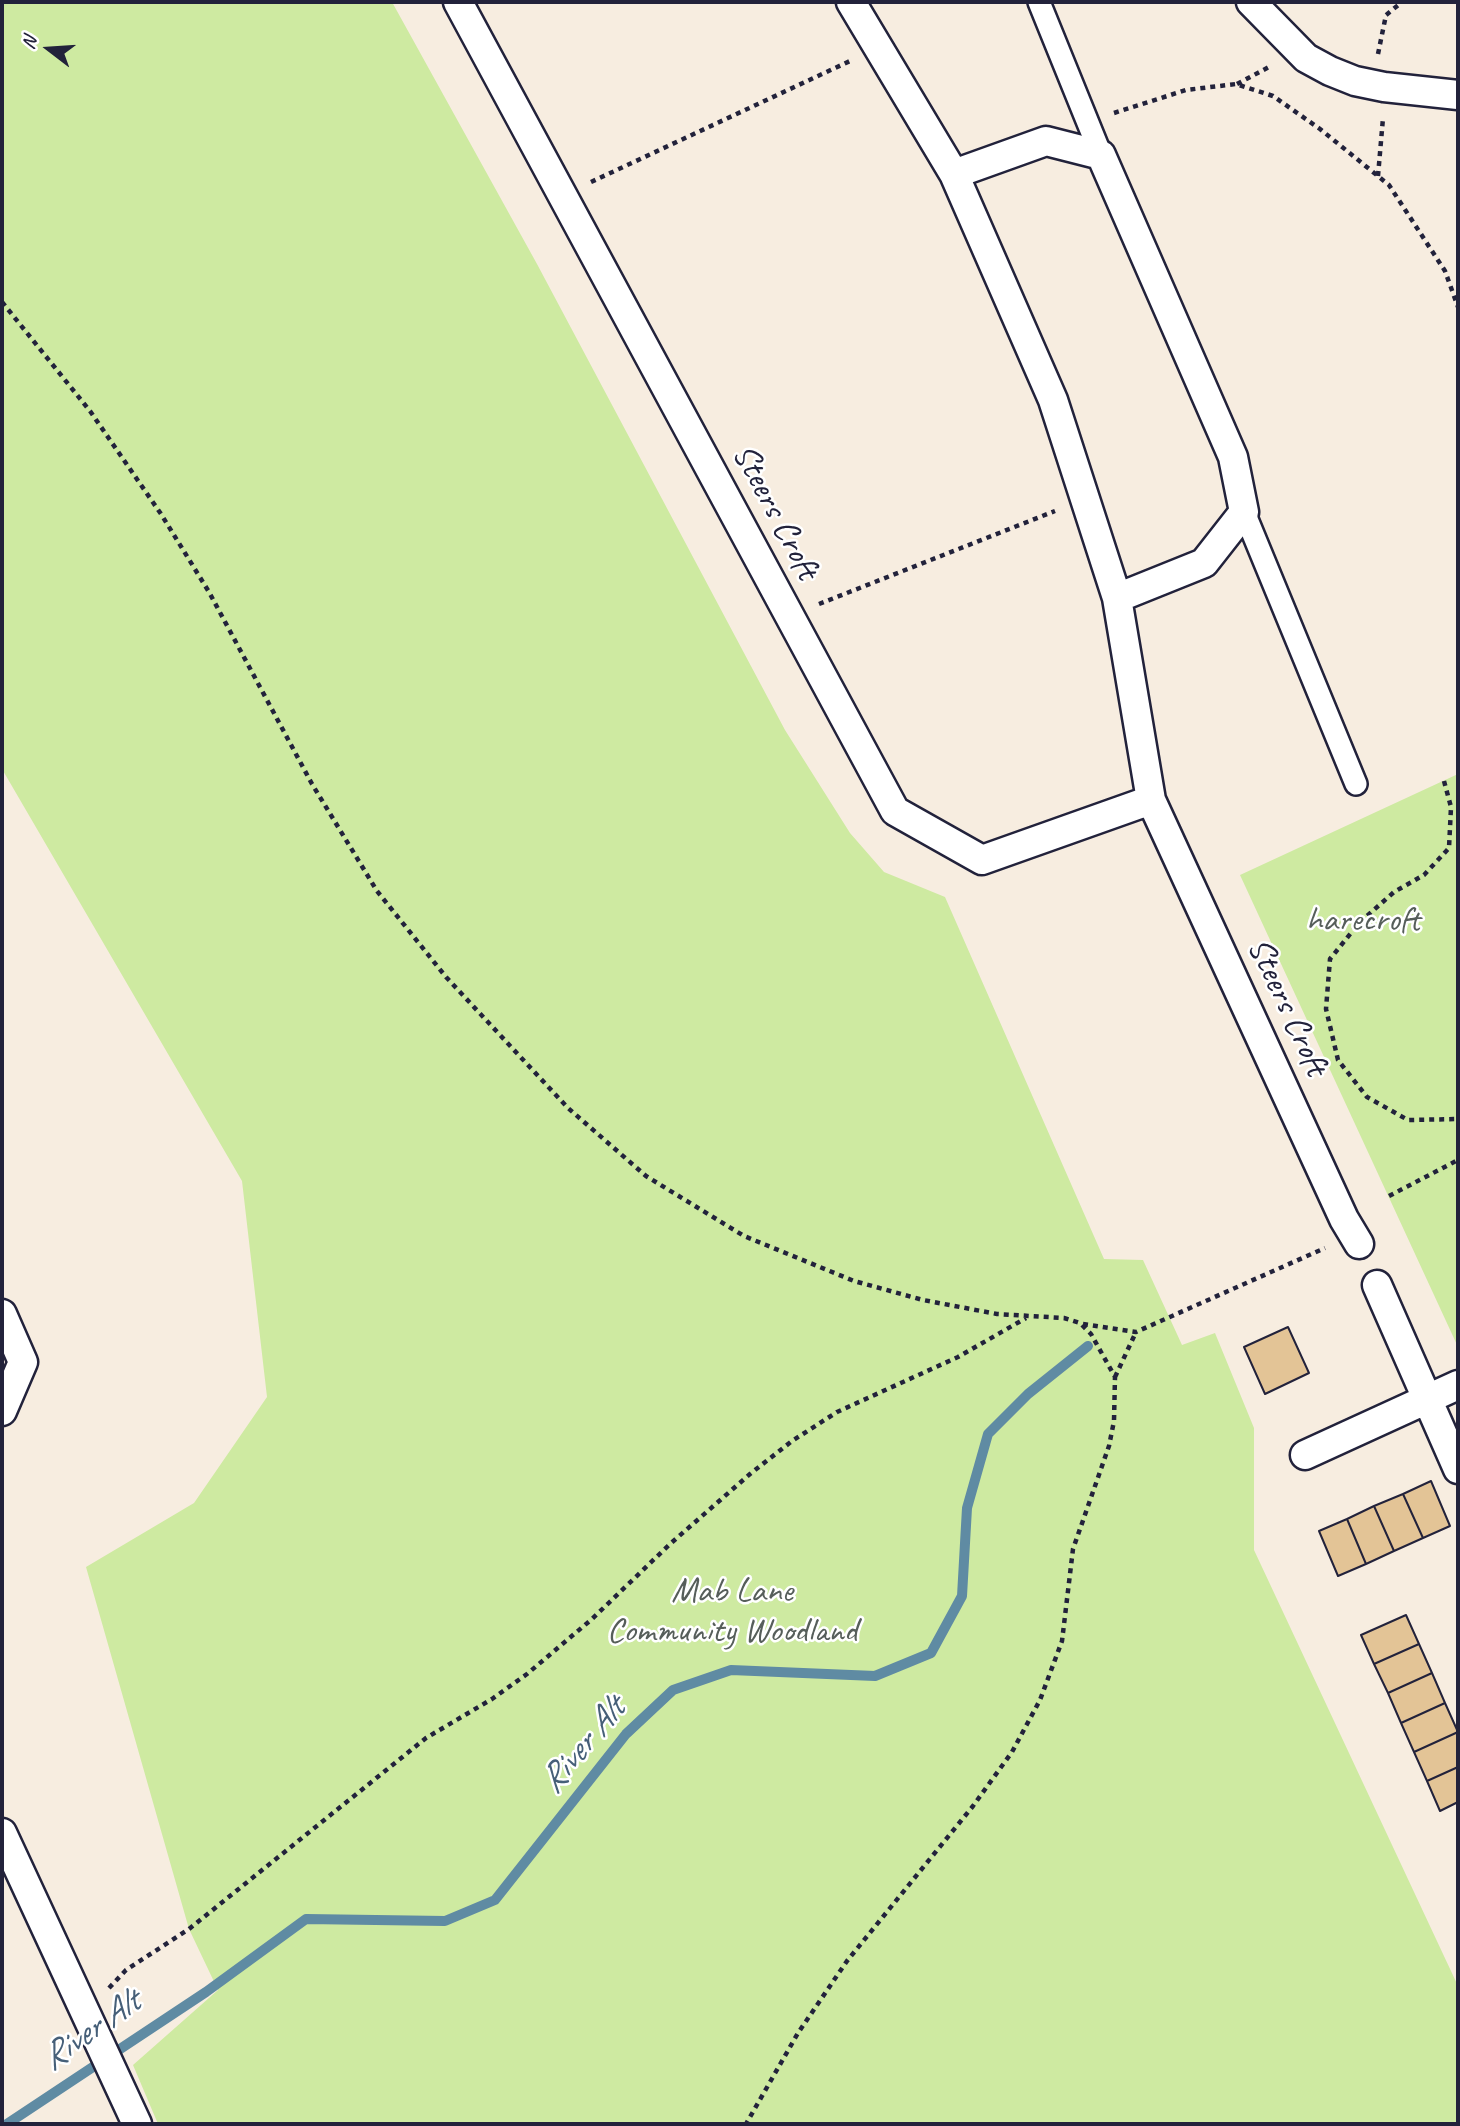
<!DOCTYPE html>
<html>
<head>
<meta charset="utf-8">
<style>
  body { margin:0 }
  #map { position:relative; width:1460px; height:2126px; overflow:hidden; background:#f7ede0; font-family:Caveat,sans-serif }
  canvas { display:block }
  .frame { position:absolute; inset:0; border:4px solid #22223b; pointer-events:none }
  .north { position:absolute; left:14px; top:14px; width:70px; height:70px; -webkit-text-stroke:5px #fff; paint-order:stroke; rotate:287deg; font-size:19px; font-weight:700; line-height:28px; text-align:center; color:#22223b }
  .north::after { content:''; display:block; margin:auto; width:24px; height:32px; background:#22223b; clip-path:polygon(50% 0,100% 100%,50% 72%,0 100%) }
</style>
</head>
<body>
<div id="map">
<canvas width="1460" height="2126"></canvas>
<div class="frame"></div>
<div class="north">N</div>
</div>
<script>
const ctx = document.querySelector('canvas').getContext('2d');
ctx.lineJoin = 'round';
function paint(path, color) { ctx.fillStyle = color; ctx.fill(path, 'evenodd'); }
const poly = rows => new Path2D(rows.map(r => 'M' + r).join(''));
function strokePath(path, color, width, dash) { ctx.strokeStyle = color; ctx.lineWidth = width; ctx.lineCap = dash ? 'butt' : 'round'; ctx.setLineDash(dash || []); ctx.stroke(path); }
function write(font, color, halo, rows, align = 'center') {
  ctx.font = font + ' Caveat,sans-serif'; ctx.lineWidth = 5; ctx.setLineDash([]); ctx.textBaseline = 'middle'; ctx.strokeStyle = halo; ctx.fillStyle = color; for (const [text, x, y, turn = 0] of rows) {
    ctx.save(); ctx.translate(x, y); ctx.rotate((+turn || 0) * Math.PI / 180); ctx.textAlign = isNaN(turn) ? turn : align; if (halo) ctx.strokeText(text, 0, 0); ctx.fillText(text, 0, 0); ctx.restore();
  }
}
paint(poly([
  [2,2,392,2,537,264,785,730,850,833,884,872,945,897,1104,1259,1143,1260,1182,1345,1215,1333,1254,1428,1254,1550,1458,1986,1458,2124,158,2124,133,2065,218,1990,189,1929,86,1567,194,1503,267,1397,242,1181,2,769],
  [1458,774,1458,1347,1240,875]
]), '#ceeaa1');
strokePath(poly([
  [7,2124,206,1992,306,1919,445,1921,495,1900,626,1734,673,1690,731,1670,875,1676,931,1653,962,1596,967,1508,988,1434,1028,1394,1088,1346]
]), '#5f8ba3', 10);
const building = poly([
  [1288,1327,1309,1373,1265,1394,1244,1347,1288,1327],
  [1431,1481,1450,1526,1423,1538,1403,1494,1431,1481],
  [1403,1494,1423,1538,1394,1551,1374,1506,1403,1494],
  [1374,1506,1394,1551,1366,1564,1347,1519,1374,1506],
  [1347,1519,1366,1564,1338,1576,1319,1531,1347,1519],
  [1406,1615,1419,1644,1374,1664,1361,1635,1406,1615],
  [1419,1644,1432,1673,1388,1693,1374,1664,1419,1644],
  [1432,1673,1445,1703,1401,1723,1388,1693,1432,1673],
  [1445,1703,1458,1732,1414,1752,1401,1723,1445,1703],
  [1458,1732,1458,1767,1427,1781,1414,1752,1458,1732],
  [1458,1767,1458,1802,1440,1811,1427,1781,1458,1767]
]);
paint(building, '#e3c496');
strokePath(building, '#22223b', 2);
const pedestrian = poly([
  [1039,2,1101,155],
  [1244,512,1356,784]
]);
const minor = poly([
  [458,2,895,811,982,860,1151,800],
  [851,2,954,174,1053,400,1117,598,1151,800,1344,1219,1359,1244],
  [1251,2,1306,58,1330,71,1355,81,1384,87,1458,95],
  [954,174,1046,141,1101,155,1233,457,1244,512,1204,563,1117,598],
  [1377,1285,1458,1469],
  [2,1314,23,1362,2,1411],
  [1305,1455,1458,1385],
  [2,1833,137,2124]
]);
strokePath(pedestrian, '#22223b', 26);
strokePath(minor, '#22223b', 33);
strokePath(poly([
  [1378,54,1386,15,1402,2],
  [1237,84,1269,67],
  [1114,113,1186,90,1236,84,1273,96,1320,129,1389,185,1445,271,1458,307],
  [1378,176,1383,118],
  [591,182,850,61],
  [2,302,90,411,161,514,209,592,312,784,377,891,446,977,568,1108,646,1176,744,1236,854,1281,923,1300,997,1314,1064,1318,1080,1323,1091,1334,1115,1377,1114,1421,1109,1446,1073,1549,1062,1641,1040,1700,1012,1752,973,1806,847,1961,798,2033,746,2124],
  [819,604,1055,511],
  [1444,781,1451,807,1449,848,1424,875,1394,892,1359,923,1330,959,1326,1009,1338,1060,1367,1097,1408,1120,1458,1119],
  [1389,1196,1458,1160],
  [1083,1324,1136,1332,1325,1248],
  [1115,1377,1136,1332],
  [109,1988,126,1970,189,1929,426,1738,492,1699,527,1674,592,1619,670,1544,750,1474,792,1441,837,1412,958,1357,1026,1318]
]), '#22223b', 4.5, [5, 5]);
strokePath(pedestrian, '#fff', 21);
strokePath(minor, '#fff', 28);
write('35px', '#22223b', '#fff', [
  ["Steers Croft",775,512,62],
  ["Steers Croft",1287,1007,65]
]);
write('35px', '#565e5a', '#fff', [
  ["harecroft",1363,921],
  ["Mab Lane",732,1592],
  ["Community Woodland",732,1632]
]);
write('italic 37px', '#465f78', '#fff', [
  ["River Alt",583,1746,-50],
  ["River Alt",91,2031,-35]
]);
</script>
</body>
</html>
